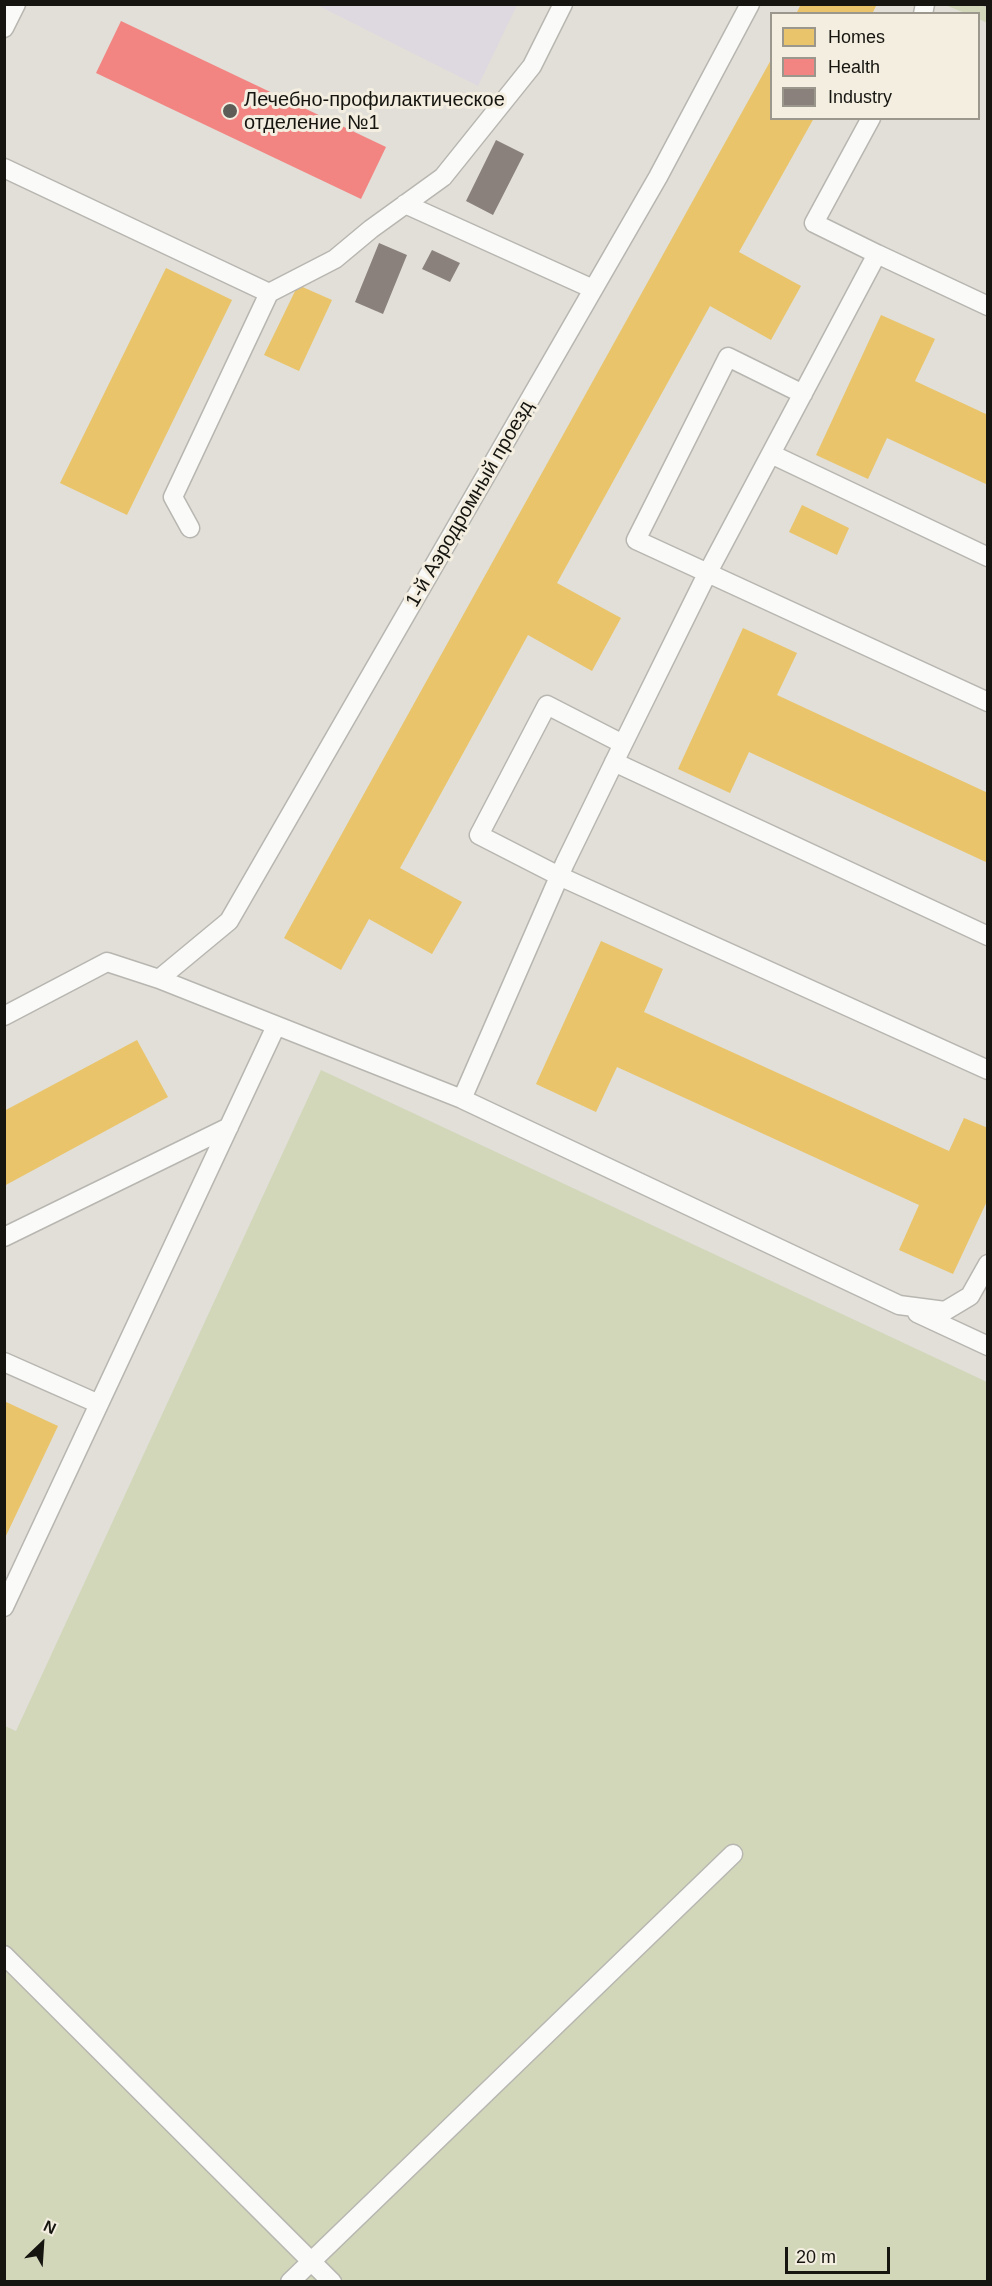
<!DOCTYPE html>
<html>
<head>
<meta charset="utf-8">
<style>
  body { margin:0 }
  #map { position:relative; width:992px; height:2286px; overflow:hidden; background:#e1dfd7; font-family:Helvetica,sans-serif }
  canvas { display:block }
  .frame { position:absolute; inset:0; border:6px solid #161510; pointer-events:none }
  .legend { position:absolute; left:770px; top:12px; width:210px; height:108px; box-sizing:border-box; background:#f3eee0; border:2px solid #9b978d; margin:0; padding:8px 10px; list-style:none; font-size:18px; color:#161510 }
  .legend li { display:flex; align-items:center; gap:12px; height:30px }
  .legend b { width:30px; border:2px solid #9b978d }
  .north { position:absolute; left:12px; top:2214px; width:60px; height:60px; -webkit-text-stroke:4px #f3eee0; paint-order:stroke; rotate:25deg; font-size:16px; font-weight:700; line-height:24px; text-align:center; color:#161510 }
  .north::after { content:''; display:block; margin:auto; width:21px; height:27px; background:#161510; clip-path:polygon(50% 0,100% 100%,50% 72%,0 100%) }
  .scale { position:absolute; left:785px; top:2247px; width:105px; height:27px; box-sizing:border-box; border:3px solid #161510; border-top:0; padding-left:8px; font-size:18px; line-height:21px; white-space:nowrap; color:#161510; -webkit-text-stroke:4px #f3eee0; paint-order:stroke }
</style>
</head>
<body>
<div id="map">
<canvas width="992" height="2286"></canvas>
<div class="frame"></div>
<ul class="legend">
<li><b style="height:16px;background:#e9c46a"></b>Homes</li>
<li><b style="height:16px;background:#f28482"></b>Health</li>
<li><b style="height:16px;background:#8a817c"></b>Industry</li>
</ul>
<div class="north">N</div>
<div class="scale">20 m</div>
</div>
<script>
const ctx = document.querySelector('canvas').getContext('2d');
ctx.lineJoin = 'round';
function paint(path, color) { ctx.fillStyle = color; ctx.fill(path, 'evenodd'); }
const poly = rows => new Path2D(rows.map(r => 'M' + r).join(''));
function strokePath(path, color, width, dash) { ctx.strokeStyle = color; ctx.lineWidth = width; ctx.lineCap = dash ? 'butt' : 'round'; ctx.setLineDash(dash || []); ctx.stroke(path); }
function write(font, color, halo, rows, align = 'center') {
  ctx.font = font + ' Helvetica,sans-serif'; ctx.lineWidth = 6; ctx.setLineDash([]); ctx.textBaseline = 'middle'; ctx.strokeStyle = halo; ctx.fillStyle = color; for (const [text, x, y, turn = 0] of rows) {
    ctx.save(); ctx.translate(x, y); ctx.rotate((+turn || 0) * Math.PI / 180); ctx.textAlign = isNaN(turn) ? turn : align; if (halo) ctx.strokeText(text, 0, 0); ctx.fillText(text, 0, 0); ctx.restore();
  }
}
paint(poly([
  [317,5,517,5,478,86]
]), '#ded8e0');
paint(poly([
  [945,5,987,5,987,23,979,19,978,14,965,13],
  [321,1070,987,1382,987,2281,5,2282,5,1726,16,1731]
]), '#d2d7ba');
paint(poly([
  [801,4,877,4,872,14,796,14],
  [772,58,772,118,814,118,739,252,801,286,771,340,710,306,557,583,621,618,592,671,528,635,400,868,462,902,432,954,369,919,341,970,284,938],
  [166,268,232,300,127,515,60,483],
  [298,285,332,300,299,371,264,355],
  [881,315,935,339,915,381,988,415,988,485,887,438,868,479,816,455],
  [802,505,849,528,837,555,789,532],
  [743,628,797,653,777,695,988,793,988,863,749,752,730,793,678,769],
  [601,941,663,969,644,1012,949,1151,964,1118,988,1128,988,1199,953,1274,899,1250,919,1205,617,1067,596,1112,536,1084],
  [137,1040,168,1097,4,1186,4,1111],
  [4,1401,58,1426,4,1540]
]), '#e9c46a');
paint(poly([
  [121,21,386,147,361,199,96,73]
]), '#f28482');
paint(poly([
  [496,140,524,154,493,215,466,201],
  [379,243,407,255,383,314,355,302],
  [432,250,460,263,450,282,422,269]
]), '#8a817c');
const service = poly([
  [923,14,925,4],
  [4,28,16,4],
  [871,118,814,223,877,254],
  [4,168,269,293,173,497,190,528],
  [405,204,593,289],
  [269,293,335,259,371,229,443,177,532,66,563,4],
  [803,394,728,357,636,540,988,702],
  [771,454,988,557],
  [623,744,547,705,479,835,559,876,988,1070],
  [614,762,988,936],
  [159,979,229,921,658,177,750,4],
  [4,1016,107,962,159,979,462,1099,899,1305,945,1311,970,1296,988,1264],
  [462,1099,565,863,623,744,707,574,877,254,988,306],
  [4,1237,229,1127],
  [917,1313,988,1346],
  [4,1362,99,1404],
  [4,1607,276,1026],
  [4,1955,332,2282],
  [290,2282,733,1854]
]);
strokePath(service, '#b8b6b0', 21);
strokePath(poly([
  [983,4,988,6]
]), '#c1c1bf', 4, [4.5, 4.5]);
strokePath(service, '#fafaf9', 18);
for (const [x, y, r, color] of [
  [230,111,8,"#5d5c56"]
]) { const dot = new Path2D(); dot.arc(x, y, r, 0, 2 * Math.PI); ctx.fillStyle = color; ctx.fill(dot); strokePath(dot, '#f3eee0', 2); }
write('20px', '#161510', '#f3eee0', [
  ["Лечебно-профилактическое",244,100],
  ["отделение №1",244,123]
], 'left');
write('20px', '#161510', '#f3eee0', [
  ["1-й Аэродромный проезд",470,504,-60]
]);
</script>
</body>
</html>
